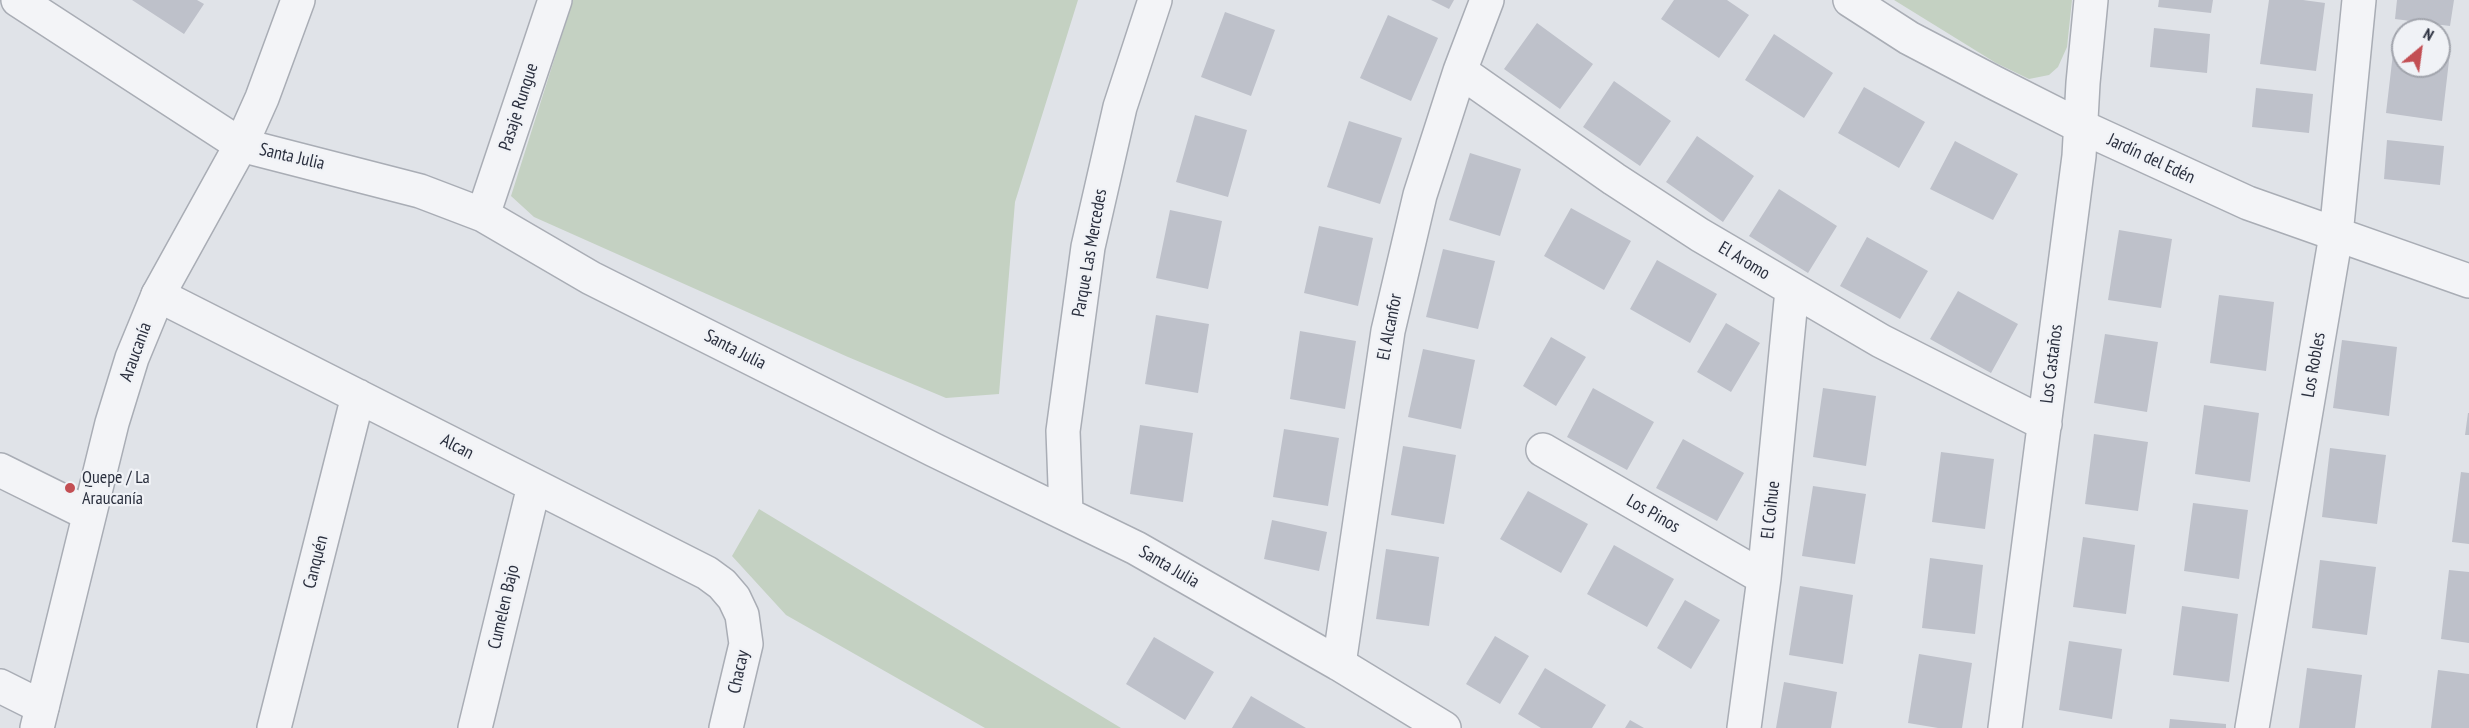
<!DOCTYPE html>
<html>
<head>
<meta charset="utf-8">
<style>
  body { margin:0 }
  #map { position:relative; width:2469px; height:728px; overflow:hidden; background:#e0e3e8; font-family:"PT Sans Narrow",sans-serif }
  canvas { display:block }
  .north { position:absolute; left:2391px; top:18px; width:60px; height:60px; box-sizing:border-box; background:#f0f2f6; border:2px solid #a1a4ac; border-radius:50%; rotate:29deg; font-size:16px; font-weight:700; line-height:24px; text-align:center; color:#2a2f3e }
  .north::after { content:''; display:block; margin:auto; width:21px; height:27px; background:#c34f54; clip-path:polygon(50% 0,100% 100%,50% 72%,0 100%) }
</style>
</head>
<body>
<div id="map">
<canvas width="2469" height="728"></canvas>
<div class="north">N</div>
</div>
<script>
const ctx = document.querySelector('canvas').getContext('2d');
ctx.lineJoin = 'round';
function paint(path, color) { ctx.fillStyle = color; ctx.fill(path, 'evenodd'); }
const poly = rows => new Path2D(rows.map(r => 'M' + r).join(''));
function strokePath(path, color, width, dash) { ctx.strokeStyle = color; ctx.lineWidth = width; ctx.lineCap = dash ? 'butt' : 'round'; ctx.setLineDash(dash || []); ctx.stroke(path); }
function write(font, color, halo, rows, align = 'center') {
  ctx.font = font + ' "PT Sans Narrow",sans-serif'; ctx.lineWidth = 4.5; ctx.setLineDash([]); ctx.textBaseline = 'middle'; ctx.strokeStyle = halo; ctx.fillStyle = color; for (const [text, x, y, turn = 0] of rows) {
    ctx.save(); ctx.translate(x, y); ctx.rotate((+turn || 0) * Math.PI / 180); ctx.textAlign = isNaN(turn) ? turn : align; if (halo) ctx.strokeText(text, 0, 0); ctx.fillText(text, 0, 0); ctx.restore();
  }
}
paint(poly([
  [573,0,1078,0,1015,202,999,394,946,398,848,357,534,217,511,196],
  [1894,0,2072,0,2067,47,2058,67,2049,75,2029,79,1996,63],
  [759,509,1121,728,985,728,786,615,732,556]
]), '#c4d1c2');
paint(poly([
  [132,0,197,0,204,4,184,34],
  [1431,0,1454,0,1449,9],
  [1674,0,1727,0,1749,15,1719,58,1661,19],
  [2159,0,2213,0,2211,13,2158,7],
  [2269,0,2303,0,2325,3,2316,71,2260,64],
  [2397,0,2454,0,2450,26,2395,19],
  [1225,12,1275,30,1251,96,1201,77],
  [1388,15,1438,38,1411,101,1360,78],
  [1537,23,1593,64,1560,109,1504,69],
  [2154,28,2210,34,2207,73,2150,67],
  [1774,34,1833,73,1804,118,1745,80],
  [2394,45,2403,46,2403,66,2439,66,2439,50,2450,52,2442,121,2386,113],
  [1614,81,1671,121,1640,166,1583,127],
  [1864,87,1925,122,1899,168,1838,133],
  [2256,88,2313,94,2309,133,2252,127],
  [1195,115,1247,130,1228,197,1176,182],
  [1349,121,1402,138,1380,204,1327,187],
  [1697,136,1754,176,1723,222,1666,182],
  [2387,140,2444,146,2440,185,2384,179],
  [1955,141,2018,174,1993,220,1930,189],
  [1470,153,1521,169,1500,236,1449,220],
  [1779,189,1837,226,1808,273,1749,236],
  [1571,208,1631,241,1604,290,1544,256],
  [1170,210,1222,221,1208,289,1156,278],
  [1319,226,1373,238,1358,306,1304,293],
  [2119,230,2172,239,2161,308,2108,300],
  [1867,237,1928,271,1900,319,1840,286],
  [1443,249,1495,261,1478,329,1426,317],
  [1657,260,1717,294,1690,343,1630,309],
  [1958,291,2018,324,1991,373,1930,339],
  [2219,295,2274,302,2266,371,2210,363],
  [1156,315,1209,324,1198,393,1145,384],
  [1726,323,1760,343,1731,392,1697,372],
  [1300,331,1356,341,1345,409,1290,399],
  [2105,334,2158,342,2147,412,2094,403],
  [1551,337,1586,357,1556,406,1523,386],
  [2342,340,2397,347,2389,416,2333,408],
  [1423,349,1475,360,1461,429,1408,417],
  [1593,388,1654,422,1627,470,1567,437],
  [1823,388,1876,396,1866,466,1813,457],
  [2204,405,2259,413,2250,482,2195,474],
  [2468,413,2469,413,2469,435,2465,435],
  [1140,425,1193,433,1183,502,1130,494],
  [1284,429,1339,438,1328,506,1273,497],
  [2094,434,2148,442,2138,511,2085,504],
  [1683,439,1744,473,1717,521,1656,488],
  [1403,446,1456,455,1444,524,1391,515],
  [2330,448,2386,455,2377,524,2322,517],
  [1941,452,1994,459,1985,529,1932,522],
  [2461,472,2469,473,2469,544,2452,542],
  [1813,486,1866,494,1855,564,1802,556],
  [1528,491,1588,524,1561,573,1500,539],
  [2193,503,2248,510,2239,579,2184,571],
  [1272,520,1327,532,1319,571,1264,559],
  [2083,537,2135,545,2126,614,2073,607],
  [1614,545,1674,579,1647,627,1587,594],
  [1386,549,1439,557,1429,626,1376,619],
  [1930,558,1983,565,1975,634,1922,628],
  [2320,560,2376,567,2367,635,2312,628],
  [2449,570,2469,572,2469,643,2441,639],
  [1800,586,1853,595,1843,664,1789,655],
  [1685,600,1720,620,1691,669,1657,648],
  [2182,606,2238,614,2229,682,2173,675],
  [1495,636,1529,656,1500,704,1466,684],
  [1154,637,1214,672,1185,720,1126,684],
  [2069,641,2122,649,2112,719,2059,710],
  [1919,654,1972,663,1962,728,1938,728,1908,723],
  [1545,668,1606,705,1592,728,1541,728,1518,714],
  [2307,668,2362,675,2355,728,2299,728],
  [2438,670,2469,674,2469,728,2431,728],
  [1784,682,1837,692,1831,728,1776,728],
  [1251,696,1306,728,1232,728],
  [2170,719,2226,724,2226,728,2169,728],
  [1630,720,1644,728,1625,728]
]), '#bec1ca');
const minor = poly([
  [18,0,241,145,420,191,483,215,591,278,934,450,1136,548,1339,664,1444,728],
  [1850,0,1909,38,1993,82,2080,126,2248,203,2469,281],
  [1460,71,1614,179,1700,235,1881,341,2045,424],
  [483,215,555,0],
  [158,295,707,573,722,584,734,598,742,615,746,644,726,728],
  [1543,450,1764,578],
  [0,470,89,514],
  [1066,512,1063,431,1088,247,1120,107,1155,0],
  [1339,664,1388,331,1420,195,1460,71,1487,0],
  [0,686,42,707],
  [274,728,358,396],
  [475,728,534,486],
  [1744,728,1764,578,1792,290],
  [2005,728,2079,156,2083,83,2091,0],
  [2252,728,2336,235,2359,0]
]);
const tertiary = poly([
  [37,728,112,423,132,358,158,295,241,145,262,98,298,0]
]);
strokePath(minor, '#a9adb5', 36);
strokePath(tertiary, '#a9adb5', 36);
strokePath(minor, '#f3f4f7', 33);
strokePath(tertiary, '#f3f4f7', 33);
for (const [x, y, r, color] of [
  [70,488,6,"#c34f54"]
]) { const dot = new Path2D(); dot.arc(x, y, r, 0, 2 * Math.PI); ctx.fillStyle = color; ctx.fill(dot); strokePath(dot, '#f0f2f6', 2); }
write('18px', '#2a2f3e', '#f0f2f6', [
  ["Pasaje Rungue",519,107,-72],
  ["Santa Julia",292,157,13],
  ["Jardín del Edén",2151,159,25],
  ["Parque Las Mercedes",1090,253,-80],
  ["El Aromo",1744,261,31],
  ["El Alcanfor",1390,327,-79],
  ["Santa Julia",735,350,27],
  ["Araucanía",136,352,-70],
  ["Los Castaños",2052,364,-83],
  ["Los Robles",2314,365,-80],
  ["Alcan",457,447,27],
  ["El Coihue",1771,510,-84],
  ["Los Pinos",1653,514,30],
  ["Canquén",316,562,-76],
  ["Santa Julia",1169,567,30],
  ["Cumelen Bajo",504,607,-77],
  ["Chacay",739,672,-78]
]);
write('18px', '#2a2f3e', '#f0f2f6', [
  ["Quepe / La",82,478],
  ["Araucanía",82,499]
], 'left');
</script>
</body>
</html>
